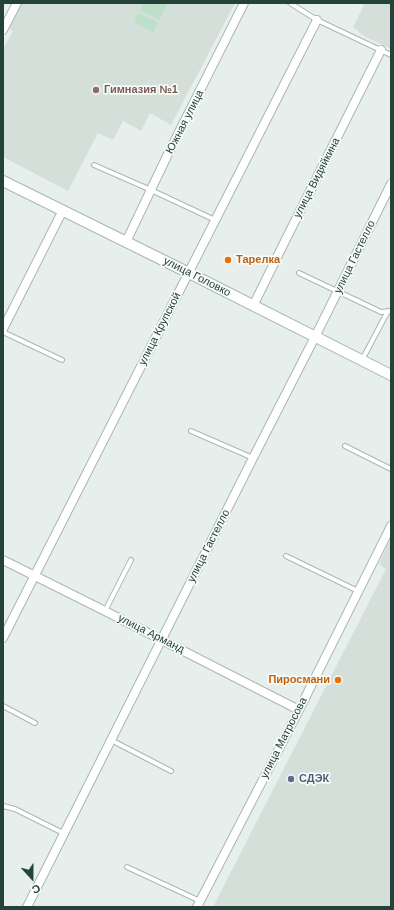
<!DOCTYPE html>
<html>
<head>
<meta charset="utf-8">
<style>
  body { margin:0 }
  #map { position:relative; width:394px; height:910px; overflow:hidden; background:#e6efeb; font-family:Arial,sans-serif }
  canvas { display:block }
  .frame { position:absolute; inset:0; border:4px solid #24423a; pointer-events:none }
  .north { position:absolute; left:12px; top:858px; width:40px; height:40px; -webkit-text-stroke:3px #f7fbf9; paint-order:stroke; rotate:159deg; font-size:11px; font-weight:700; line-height:16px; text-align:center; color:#24423a }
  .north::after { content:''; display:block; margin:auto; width:14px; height:18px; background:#24423a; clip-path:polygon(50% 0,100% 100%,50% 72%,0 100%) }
</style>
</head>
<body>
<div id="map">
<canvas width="394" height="910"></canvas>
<div class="frame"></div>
<div class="north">С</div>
</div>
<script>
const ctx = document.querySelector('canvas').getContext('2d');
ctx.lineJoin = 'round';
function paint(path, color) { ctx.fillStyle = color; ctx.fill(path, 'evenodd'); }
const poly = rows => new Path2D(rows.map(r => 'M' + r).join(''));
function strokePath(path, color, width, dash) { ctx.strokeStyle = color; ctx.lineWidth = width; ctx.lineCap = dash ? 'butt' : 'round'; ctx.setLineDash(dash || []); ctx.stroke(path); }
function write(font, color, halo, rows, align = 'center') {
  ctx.font = font + ' Arial,sans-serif'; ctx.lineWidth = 3.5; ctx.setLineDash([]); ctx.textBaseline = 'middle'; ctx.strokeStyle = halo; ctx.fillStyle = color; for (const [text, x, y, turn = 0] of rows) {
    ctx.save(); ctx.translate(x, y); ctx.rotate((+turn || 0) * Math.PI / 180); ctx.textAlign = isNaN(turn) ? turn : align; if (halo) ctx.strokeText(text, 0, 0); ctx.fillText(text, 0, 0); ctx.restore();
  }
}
paint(poly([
  [17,3,235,3,171,125,150,113,141,131,123,121,113,140,98,133,68,191,3,157,3,49,13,31,5,26],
  [365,3,391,3,391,49,364,36,353,27],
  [391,538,390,907,213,907,386,569,379,564]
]), '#d4dfda');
paint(poly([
  [144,3,168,3,159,20,140,10],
  [138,13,158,22,153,32,134,22]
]), '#bfe0c8');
const service = poly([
  [290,3,317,20,391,55],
  [94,165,151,190,215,220],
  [299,273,381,312,391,311],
  [3,332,62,360],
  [362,360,388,311],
  [191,431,253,458],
  [345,446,391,469],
  [286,556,358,591],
  [105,611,131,560],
  [3,706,35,723],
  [111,740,171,771],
  [3,806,15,809,63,833],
  [127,867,200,901]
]);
const minor = poly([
  [3,30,17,3],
  [126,242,168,154,244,3],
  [253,306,285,241,381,50],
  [3,329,63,210],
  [3,560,105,611,299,710],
  [3,638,317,20],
  [27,907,253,458,315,337,391,184],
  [197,907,299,710,391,526]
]);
const tertiary = poly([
  [3,181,189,273,391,375]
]);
strokePath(service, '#a8b8b2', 6);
strokePath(minor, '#a8b8b2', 10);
strokePath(tertiary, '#a8b8b2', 12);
strokePath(service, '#fff', 4);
strokePath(minor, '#fff', 8);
strokePath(tertiary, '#fff', 10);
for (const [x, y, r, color] of [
  [96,90,4,"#8d6e63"],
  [228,260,4,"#e8710a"],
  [338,680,4,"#e8710a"],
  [291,779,4,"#5c6f8a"]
]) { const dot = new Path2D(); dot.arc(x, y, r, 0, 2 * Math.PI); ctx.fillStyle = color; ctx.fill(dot); strokePath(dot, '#f7fbf9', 1.5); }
write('bold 11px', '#785e54', '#f7fbf9', [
  ["Гимназия №1",104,90]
], 'left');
write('11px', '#24423a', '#f7fbf9', [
  ["Южная улица",185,122,-63],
  ["улица Видяйкина",317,178,-63],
  ["улица Гастелло",355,257,-64],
  ["улица Головко",197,277,27],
  ["улица Крупской",160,329,-63],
  ["улица Гастелло",209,546,-63],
  ["улица Арманд",151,634,27],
  ["улица Матросова",284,738,-63]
]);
write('bold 11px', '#c56008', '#f7fbf9', [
  ["Тарелка",236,260],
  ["Пиросмани",330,680,"right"]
], 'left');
write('bold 11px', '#4e5e75', '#f7fbf9', [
  ["СДЭК",299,779]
], 'left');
</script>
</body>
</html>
